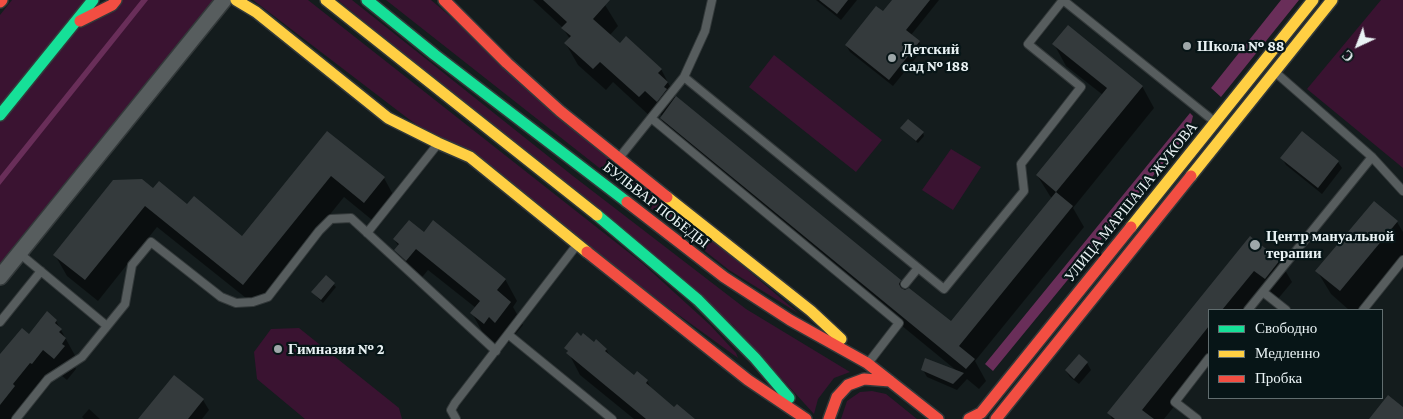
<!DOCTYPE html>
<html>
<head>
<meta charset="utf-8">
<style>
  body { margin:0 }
  #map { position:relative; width:1403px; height:419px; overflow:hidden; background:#141c1d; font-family:"Crimson Pro",serif }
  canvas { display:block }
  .legend { position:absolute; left:1208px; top:309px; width:175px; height:90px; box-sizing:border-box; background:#071517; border:1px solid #616d6f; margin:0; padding:6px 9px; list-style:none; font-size:15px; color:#e9f2f4 }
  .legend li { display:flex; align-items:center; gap:10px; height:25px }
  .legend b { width:25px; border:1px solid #616d6f }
  .north { position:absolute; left:1333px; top:20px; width:50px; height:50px; -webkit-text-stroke:4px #071517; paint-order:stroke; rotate:223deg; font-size:14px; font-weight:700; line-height:20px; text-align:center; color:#e9f2f4 }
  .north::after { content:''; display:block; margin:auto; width:18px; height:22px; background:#e9f2f4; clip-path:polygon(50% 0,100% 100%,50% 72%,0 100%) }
</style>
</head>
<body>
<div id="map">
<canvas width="1403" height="419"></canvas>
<ul class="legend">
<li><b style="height:6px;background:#16e098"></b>Свободно</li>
<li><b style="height:6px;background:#ffcf43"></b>Медленно</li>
<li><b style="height:6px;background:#f24e42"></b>Пробка</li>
</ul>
<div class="north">С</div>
</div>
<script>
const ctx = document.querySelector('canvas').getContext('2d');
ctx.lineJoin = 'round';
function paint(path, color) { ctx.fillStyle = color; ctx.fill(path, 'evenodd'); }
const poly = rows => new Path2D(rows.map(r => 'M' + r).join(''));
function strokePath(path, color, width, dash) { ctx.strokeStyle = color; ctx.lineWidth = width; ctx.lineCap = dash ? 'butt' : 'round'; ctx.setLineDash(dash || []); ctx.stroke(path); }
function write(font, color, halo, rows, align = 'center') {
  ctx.font = font + ' "Crimson Pro",serif'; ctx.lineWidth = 4.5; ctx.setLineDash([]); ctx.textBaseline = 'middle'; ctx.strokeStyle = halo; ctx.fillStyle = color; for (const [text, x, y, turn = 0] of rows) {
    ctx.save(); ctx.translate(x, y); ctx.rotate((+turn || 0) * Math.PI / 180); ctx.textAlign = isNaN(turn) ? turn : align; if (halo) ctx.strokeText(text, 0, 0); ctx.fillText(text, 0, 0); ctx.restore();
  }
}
paint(poly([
  [12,0,85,0,0,105,0,15],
  [116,0,224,0,0,277,0,115,71,26],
  [253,0,308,0,642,263,710,325,736,353,738,358,406,117],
  [338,0,352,0,573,176,746,309,850,372,834,378,818,399,814,414,733,325],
  [386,0,431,0,798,313,729,270],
  [1381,0,1403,0,1403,168,1307,89],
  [774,55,882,140,856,172,749,87],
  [951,149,981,167,953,210,922,190],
  [299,328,399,408,402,419,305,419,257,379,254,352,271,329],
  [872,391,886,394,917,419,841,419,847,401,860,392]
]), '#3a1331');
paint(poly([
  [141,0,148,0,0,185,0,176],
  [1281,0,1299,0,1221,97,1211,88],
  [1190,113,1193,116,1189,132,993,371,985,364]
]), '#692e59');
paint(poly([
  [533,0,600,0,605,5,618,26,610,35,620,45,661,69,676,98,900,281,905,291,951,323,1052,198,1050,196,1037,175,1103,95,1066,66,1054,44,1142,86,1154,108,1073,208,1084,227,975,361,986,381,979,389,967,379,957,390,927,377,923,370,957,371,673,138,661,118,662,116,658,112,652,118,613,82,606,90,578,65,566,44,570,39,562,27],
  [816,0,857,0,841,20],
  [893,0,939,0,911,35,919,42,923,49,893,86,850,52,846,45,883,13],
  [902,128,923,133,924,136,918,143,904,131],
  [327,133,384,178,396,200,377,224,344,197,256,306,157,227,98,301,67,276,55,255,153,190,187,206,242,237],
  [1282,158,1338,162,1342,168,1322,194,1286,165],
  [1374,203,1397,222,1403,232,1403,255,1357,310,1349,310,1331,294,1317,271],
  [424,233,505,279,517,301,513,307,523,325,508,343,501,338,496,344,484,335,472,313,476,308,428,270,419,281,408,272,396,250,399,247,394,239],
  [1251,237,1279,260,1292,282,1277,300,1267,291,1252,310,1209,310,1209,363,1164,419,1112,419,1109,413],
  [326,277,336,287,323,303,312,292],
  [56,321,78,361,74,365,76,369,67,380,56,371,19,419,0,419,0,356,29,335],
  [594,344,606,349,611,358,634,376,647,381,652,390,674,409,694,419,634,419,580,375,566,348],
  [1079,356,1087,363,1091,370,1079,384,1070,377,1066,371],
  [203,400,209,410,202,419,140,419],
  [89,409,100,419,84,419,82,417]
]), '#0007');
paint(poly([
  [543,0,610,0,593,19,620,43,626,36,662,69,658,73,668,82,664,87,667,89,657,102,645,91,639,97,600,62,593,69,564,43,571,36,561,28,567,22],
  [819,0,848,0,837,14],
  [892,0,930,0,906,30,920,41,889,80,845,45,876,6,883,11],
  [1068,25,1143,86,1056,192,1036,175,1107,88,1052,44],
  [676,96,901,280,899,284,901,288,905,290,909,288,951,321,1056,192,1073,206,959,346,975,359,966,369,660,118],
  [908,119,924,132,916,141,900,128],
  [327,131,385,177,364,203,331,176,243,285,145,206,85,280,53,255,113,180,142,179,153,188,159,181,187,204,194,196,242,236],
  [1302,131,1339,161,1318,188,1280,158],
  [1374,201,1398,221,1340,291,1315,271],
  [409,220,424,232,433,220,506,279,497,290,511,302,495,323,489,317,484,324,470,313,480,301,416,249,406,261,394,250,399,244,393,239],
  [1250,236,1280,260,1265,279,1254,271,1222,310,1209,310,1209,326,1142,410,1154,419,1115,419,1107,413],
  [326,275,335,283,321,300,311,292],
  [47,311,57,320,55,323,62,329,59,332,66,338,62,344,65,346,54,359,43,350,32,364,30,363,13,384,15,386,0,405,0,354,22,328,29,334],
  [577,332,581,336,583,333,594,342,596,339,607,349,605,351,623,366,634,375,637,371,648,380,646,383,674,407,677,404,695,419,646,419,566,353,568,351,564,348],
  [1079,354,1088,362,1074,379,1065,370],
  [925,358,964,373,953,384,921,370],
  [174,375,204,399,188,419,138,419],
  [1388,395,1403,407,1403,419,1369,419]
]), '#343a3c');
const lane = poly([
  [1275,72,1372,157,1403,191],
  [684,77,944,289,1024,191,1021,164,1081,87,1028,44,1063,0,1215,122],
  [651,118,899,323,869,362],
  [619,158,684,77,705,31,712,0],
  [367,233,437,145],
  [19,253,107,326],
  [905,284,918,268],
  [1263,292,1286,310],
  [1248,310,1372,157],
  [1363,310,1403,260],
  [0,322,41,271],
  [509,335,612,419],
  [16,419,48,379,82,357,125,304,132,265,151,242,221,297,236,303,253,302,268,297,319,231,331,219,351,218,496,351],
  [456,419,451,410,455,403,576,246],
  [1197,419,1175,402,1209,358]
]);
const street = poly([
  [0,277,224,0]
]);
const fast = poly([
  [367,0,435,55,627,202],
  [0,115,93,0],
  [597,215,698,300,755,358,789,398]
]);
const slow = poly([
  [236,0,256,12,388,118,438,143,470,157,587,252],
  [326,0,597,215],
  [1191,176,1332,0],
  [667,197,811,311,841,339],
  [1131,227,1313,0]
]);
const jam = poly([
  [444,0,507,63,560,111,667,197],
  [0,2,2,0],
  [80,21,112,5,116,0],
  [627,202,724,277,790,320,867,363,938,419],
  [587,252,748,380,806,419],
  [829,419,837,397,848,385,864,379,890,381],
  [969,419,981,413,1131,227],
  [996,419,1191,176]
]);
strokePath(lane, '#33393a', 10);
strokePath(street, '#33393a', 18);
strokePath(fast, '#33393a', 14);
strokePath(slow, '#33393a', 14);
strokePath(jam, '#33393a', 14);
strokePath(lane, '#575d5e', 8);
strokePath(street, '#575d5e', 15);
strokePath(fast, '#16e098', 11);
strokePath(slow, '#ffcf43', 11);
strokePath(jam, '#f24e42', 11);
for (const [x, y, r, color] of [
  [1187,46,5,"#9ea7a9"],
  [892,58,5,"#9ea7a9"],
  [1255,245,6,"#9ea7a9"],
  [278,349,5,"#9ea7a9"]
]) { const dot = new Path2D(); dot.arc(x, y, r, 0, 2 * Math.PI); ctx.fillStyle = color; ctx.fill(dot); strokePath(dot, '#071517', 2); }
write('bold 15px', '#e9f2f4', '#071517', [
  ["Школа № 88",1197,46],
  ["Детский",902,49],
  ["сад № 188",902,66],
  ["Центр мануальной",1266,236],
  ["терапии",1266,253],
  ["Гимназия № 2",288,349]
], 'left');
write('15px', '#e9f2f4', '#071517', [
  ["УЛИЦА МАРШАЛА ЖУКОВА",1131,202,-51],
  ["БУЛЬВАР ПОБЕДЫ",656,205,38]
]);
</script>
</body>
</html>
